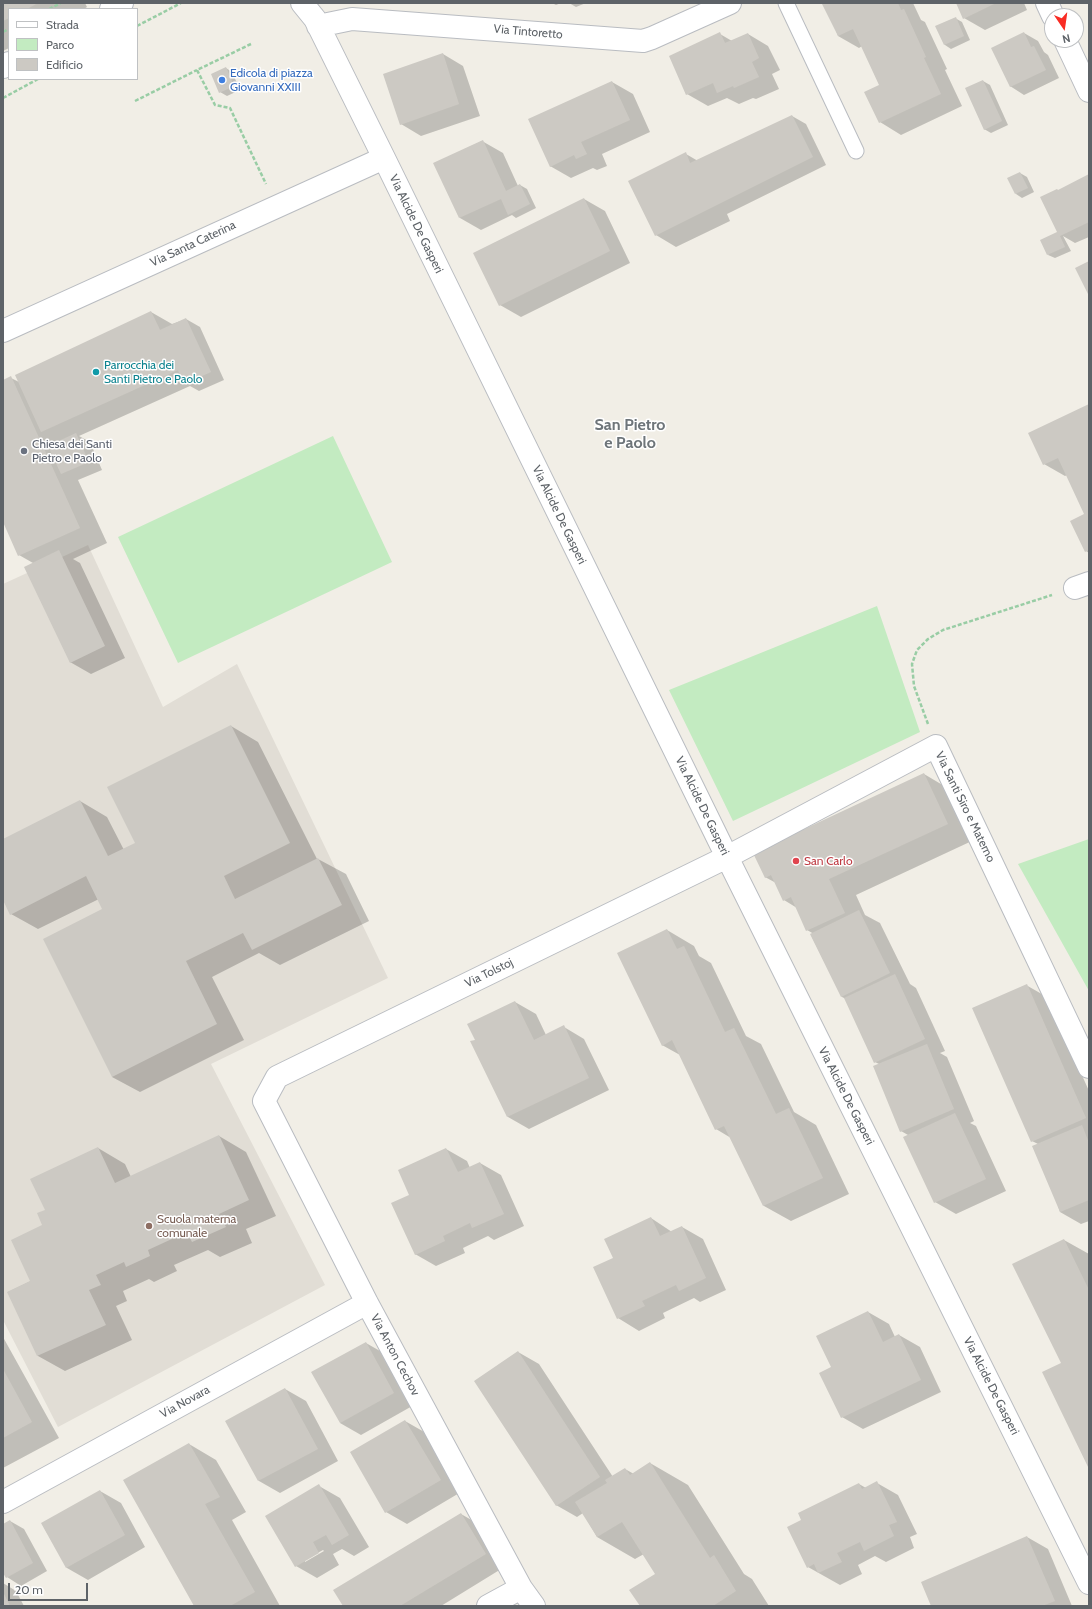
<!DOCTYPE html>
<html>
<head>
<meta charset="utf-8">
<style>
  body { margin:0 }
  #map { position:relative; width:1092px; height:1609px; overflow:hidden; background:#f1eee6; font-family:Cabin,sans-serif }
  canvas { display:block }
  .frame { position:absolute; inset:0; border:4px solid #5e6368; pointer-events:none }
  .legend { position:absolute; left:8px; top:8px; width:130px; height:72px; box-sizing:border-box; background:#fff; border:1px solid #bfc1c3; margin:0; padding:5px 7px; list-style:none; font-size:12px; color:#5e6368 }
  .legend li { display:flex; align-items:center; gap:8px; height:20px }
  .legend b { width:20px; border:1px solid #bfc1c3 }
  .north { position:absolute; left:1044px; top:8px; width:40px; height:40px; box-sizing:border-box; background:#fff; border:1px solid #bfc1c3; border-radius:50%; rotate:167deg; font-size:11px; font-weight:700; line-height:16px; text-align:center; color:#5e6368 }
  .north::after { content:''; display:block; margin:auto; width:14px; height:18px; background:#f92c24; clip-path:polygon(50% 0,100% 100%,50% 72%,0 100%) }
  .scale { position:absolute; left:8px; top:1583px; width:80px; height:18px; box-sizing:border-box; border:2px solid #5e6368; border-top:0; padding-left:5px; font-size:12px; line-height:14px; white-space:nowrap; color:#5e6368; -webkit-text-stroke:3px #fff; paint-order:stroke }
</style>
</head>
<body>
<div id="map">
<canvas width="1092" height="1609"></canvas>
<div class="frame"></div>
<ul class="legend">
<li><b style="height:5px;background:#fff"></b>Strada</li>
<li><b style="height:11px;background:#c3ebc1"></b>Parco</li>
<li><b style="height:11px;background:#ccc9c3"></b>Edificio</li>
</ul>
<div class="north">N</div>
<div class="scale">20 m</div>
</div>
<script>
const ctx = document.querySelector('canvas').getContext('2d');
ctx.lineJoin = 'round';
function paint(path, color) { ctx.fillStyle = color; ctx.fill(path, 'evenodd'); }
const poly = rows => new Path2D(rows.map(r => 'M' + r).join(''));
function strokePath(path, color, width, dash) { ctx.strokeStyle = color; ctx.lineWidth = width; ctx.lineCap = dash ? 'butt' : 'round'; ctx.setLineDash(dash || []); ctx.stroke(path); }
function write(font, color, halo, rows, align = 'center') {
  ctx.font = font + ' Cabin,sans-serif'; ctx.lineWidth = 3; ctx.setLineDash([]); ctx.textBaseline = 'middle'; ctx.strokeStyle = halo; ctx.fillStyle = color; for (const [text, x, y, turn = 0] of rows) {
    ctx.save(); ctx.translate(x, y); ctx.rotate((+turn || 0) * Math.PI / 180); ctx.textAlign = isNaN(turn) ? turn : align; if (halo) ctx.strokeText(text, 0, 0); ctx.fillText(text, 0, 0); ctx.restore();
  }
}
paint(poly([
  [88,545,163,707,237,664,388,978,211,1064,325,1285,58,1427,3,1320,3,584]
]), '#e1ddd5');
paint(poly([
  [333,436,392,562,178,663,118,537],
  [877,606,920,732,733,821,669,690],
  [1089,839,1089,991,1018,864]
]), '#c3ebc1');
paint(poly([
  [3,3,85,3,87,7,84,9,9,9,9,48,3,51],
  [552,3,561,3,556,5],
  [569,3,586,3,576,7],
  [826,3,913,3,921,20,925,22,947,69,945,70,962,106,901,135,880,122,880,86,862,46,859,48,838,36],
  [957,3,1024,3,1027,10,985,30,964,18],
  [955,18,962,22,970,40,951,49,945,45,937,27],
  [1024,33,1038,41,1044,52,1048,55,1059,78,1024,95,1010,86],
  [720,34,732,41,748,34,768,46,780,70,772,74,779,89,756,99,753,98,739,104,727,98,708,106,687,94],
  [443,54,463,66,480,116,421,136,401,124],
  [226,68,232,72,240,90,227,96,220,92],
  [983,81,990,85,1008,125,991,133,984,129],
  [612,82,633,94,650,132,602,154,607,166,597,170,593,168,571,178,550,166],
  [792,116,806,124,826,165,727,214,730,221,676,247,656,235,686,154,698,161],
  [482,141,503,153,518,186,520,185,527,189,536,208,516,218,512,215,481,230,460,218,435,163],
  [1020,173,1027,177,1034,192,1022,198,1016,194],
  [1089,175,1089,237,1075,243,1063,236,1071,251,1055,258,1048,255,1058,232,1059,191],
  [584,199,605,211,630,263,521,317,500,305],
  [151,312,172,324,186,319,200,327,224,380,199,391,190,386,79,436,90,442,102,470,78,480,107,543,73,559,80,563,125,658,91,674,70,662,33,563,19,555,3,520,3,381,11,378,19,382],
  [1089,405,1089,553,1086,551,1086,514,1067,475,1065,476,1044,464],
  [231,726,258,742,317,859,318,859,346,874,369,921,280,965,259,953,212,977,244,1040,140,1092,112,1077,104,910,99,899,38,929,11,914,3,898,3,840,80,801,107,817,124,850,137,844],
  [924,774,951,790,974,840,856,895,865,915,880,923,910,984,916,988,945,1051,940,1053,947,1057,974,1121,970,1123,976,1126,1006,1191,956,1214,935,1202,908,1135,901,1131,879,1064,875,1062,846,999,842,997,811,935,814,934,807,930,797,908,784,900,776,883,765,877],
  [667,930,694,946,699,956,711,963,746,1036,761,1044,794,1112,816,1125,849,1194,791,1221,764,1206,731,1138,716,1129,680,1055,662,1045],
  [1026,985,1047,997,1089,1091,1089,1221,1081,1224,1060,1212,1038,1144,1032,1141],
  [515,1002,536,1014,546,1035,564,1027,584,1039,609,1090,529,1129,508,1117,472,1042,476,1040],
  [219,1136,246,1152,276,1216,246,1229,252,1243,220,1257,208,1250,174,1265,177,1271,154,1282,149,1279,123,1291,127,1301,116,1306,132,1340,65,1371,38,1356,8,1292,31,1281,46,1210,98,1148,125,1164,131,1177],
  [446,1149,467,1161,470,1168,480,1163,501,1175,524,1226,494,1240,488,1236,463,1248,465,1253,436,1266,415,1254,411,1195],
  [651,1218,672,1232,682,1227,703,1239,726,1290,700,1302,694,1298,663,1313,665,1318,639,1331,618,1318,615,1258],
  [1064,1240,1089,1254,1089,1467,1062,1363],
  [868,1312,889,1324,895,1337,899,1335,920,1347,941,1392,863,1429,842,1417],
  [3,1337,59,1438,3,1468],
  [366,1343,387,1355,414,1405,361,1435,340,1423],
  [518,1352,539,1364,613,1477,625,1469,634,1474,650,1463,688,1485,744,1574,752,1579,769,1606,641,1606,656,1574,644,1554,635,1559,597,1537,583,1513,577,1517,556,1505],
  [285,1389,306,1401,338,1461,280,1493,259,1481,227,1421],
  [405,1421,426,1433,461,1492,407,1524,386,1512],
  [189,1444,216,1460,246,1512,232,1520,280,1606,195,1606],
  [877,1483,898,1495,917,1534,910,1537,914,1548,886,1562,875,1556,858,1565,862,1574,840,1585,808,1567,802,1521,859,1484,866,1488],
  [319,1486,340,1498,369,1547,354,1556,342,1549,333,1554,339,1565,317,1578,296,1566],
  [323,1550,324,1551,305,1562,305,1560],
  [100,1491,121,1503,145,1547,88,1580,67,1568,42,1524],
  [461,1514,482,1526,506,1566,441,1606,344,1606],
  [10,1521,24,1529,47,1571,21,1586,7,1577,3,1571,3,1525],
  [1027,1537,1048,1549,1072,1606,932,1606],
  [3,1583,16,1591,24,1606,3,1606]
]), '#0003');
paint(poly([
  [3,3,38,3,27,9,9,9,9,18,3,21],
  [824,3,898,3,901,10,904,9,926,57,924,58,941,94,879,123,864,92,879,85,853,29,838,36,822,4],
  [956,3,996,3,963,19],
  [956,17,964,36,944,45,935,26],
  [720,32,725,43,748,33,759,58,752,62,759,77,734,88,733,86,717,93,713,83,686,95,669,56],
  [1024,32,1031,47,1034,46,1046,70,1010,87,991,48],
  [443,53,459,104,400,125,383,74],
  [226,67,234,86,219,93,211,74],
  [983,80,1002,121,984,130,965,88],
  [612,81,630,120,581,142,587,154,576,159,574,155,550,167,528,119],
  [792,115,813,157,655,236,628,181,686,152,690,163],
  [483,140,506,191,520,184,530,204,508,215,501,199,459,218,433,163],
  [1020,172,1028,188,1015,194,1007,178],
  [1089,174,1089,222,1060,236,1065,247,1047,255,1040,240,1057,232,1040,197,1057,189,1058,190],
  [584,198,610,251,499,306,473,253],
  [1089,261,1089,296,1075,268],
  [151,311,160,330,186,318,211,372,184,384,178,370,41,432,15,375],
  [11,376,80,528,18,556,3,522,3,380],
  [1089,404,1089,550,1085,552,1070,521,1084,514,1058,458,1043,465,1028,433],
  [76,433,89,462,61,474,48,446],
  [59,550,105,646,70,663,24,567],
  [231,725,290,843,224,876,235,899,318,858,342,905,252,950,243,933,186,961,217,1024,112,1077,43,939,102,909,86,876,10,915,3,900,3,839,80,800,108,856,135,843,107,787],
  [924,773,948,824,829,879,845,913,806,931,791,897,783,901,771,875,765,878,753,853],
  [859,910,890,973,841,997,810,934],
  [667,929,677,949,684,946,725,1032,734,1028,776,1114,789,1108,823,1178,763,1206,724,1126,715,1130,672,1040,662,1046,617,953],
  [895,974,925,1039,874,1063,844,998],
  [1027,984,1086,1118,1031,1142,972,1008],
  [515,1001,534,1040,564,1025,589,1078,507,1117,470,1041,475,1040,467,1024],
  [927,1044,954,1109,900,1132,873,1066],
  [955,1113,986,1179,934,1203,903,1137],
  [1082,1125,1089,1143,1089,1200,1060,1212,1032,1146],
  [219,1135,249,1200,219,1214,226,1227,192,1242,187,1232,148,1250,150,1256,126,1267,124,1262,96,1275,101,1285,89,1290,106,1325,37,1356,7,1292,30,1281,11,1240,42,1225,37,1213,45,1210,30,1179,98,1147,115,1183],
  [446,1148,458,1172,480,1162,504,1214,472,1228,470,1223,443,1236,445,1241,415,1255,391,1203,409,1195,398,1170],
  [651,1217,660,1236,682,1226,706,1278,679,1291,676,1285,642,1301,645,1306,617,1319,593,1267,613,1258,604,1239],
  [1064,1239,1089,1290,1089,1469,1042,1372,1061,1363,1012,1264],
  [868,1311,883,1342,899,1334,921,1380,841,1418,819,1373,831,1367,816,1336],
  [366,1342,394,1393,340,1423,311,1372],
  [518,1351,600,1477,556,1506,474,1381],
  [3,1369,32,1422,3,1438],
  [285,1388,318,1449,258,1481,225,1421],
  [405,1420,441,1480,385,1513,350,1452],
  [189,1443,220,1497,205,1504,255,1592,230,1606,194,1606,123,1480],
  [650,1462,710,1558,714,1555,736,1591,713,1606,640,1606,629,1590,655,1574,622,1522,597,1537,575,1502,607,1483,605,1480,625,1468,630,1475],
  [877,1481,897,1522,889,1525,894,1536,864,1551,860,1542,837,1553,842,1562,818,1573,814,1564,807,1568,787,1527,801,1520,798,1513,859,1483,862,1489],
  [319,1484,349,1535,332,1545,326,1535,313,1542,319,1553,295,1567,265,1516],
  [100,1490,125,1535,66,1568,41,1523],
  [461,1513,486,1554,400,1606,343,1606,333,1590],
  [10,1520,33,1563,6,1578,3,1573,3,1524],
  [1027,1536,1055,1601,1042,1606,931,1606,921,1582],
  [3,1592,10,1606,3,1606]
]), '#ccc9c3');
const lane = poly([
  [786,3,856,151]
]);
const street = poly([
  [302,3,315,19,384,158,727,857,1089,1583],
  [1047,3,1053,16],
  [318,26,352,19,643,41,652,38,730,3],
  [1065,40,1089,91],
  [3,331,384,158],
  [1075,588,1089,583],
  [3,1502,367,1303],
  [488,1606,521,1588],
  [534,1606,521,1588,367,1303,264,1101,277,1077,727,857,936,746,1089,1067]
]);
const secondary = poly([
  [111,9,122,3],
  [3,67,9,63]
]);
strokePath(lane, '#b9bcc1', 17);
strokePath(street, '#b9bcc1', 24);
strokePath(secondary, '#b9bdc3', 24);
strokePath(poly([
  [49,9,61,3],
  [137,26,181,3],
  [3,32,9,29],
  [251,44,197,70,215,105,230,108,266,184],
  [3,98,38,79],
  [135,101,197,70],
  [928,724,914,686,912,664,917,650,928,639,943,630,1052,595]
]), '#99cda5', 2.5, [4, 2]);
strokePath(lane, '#fff', 15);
strokePath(street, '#fff', 22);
strokePath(secondary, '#fff', 22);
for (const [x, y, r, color] of [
  [222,80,4,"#3f7fe0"],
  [96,372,4,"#0f9aa8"],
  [24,451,4,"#6b7280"],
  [796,861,4,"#e0444e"],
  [149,1226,4,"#8d6e63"]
]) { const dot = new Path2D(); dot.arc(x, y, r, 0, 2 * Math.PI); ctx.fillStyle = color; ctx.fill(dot); strokePath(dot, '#fff', 1.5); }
write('12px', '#5e6368', '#fff', [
  ["Via Tintoretto",528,32,5],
  ["Via Alcide De Gasperi",416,224,64],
  ["Via Santa Caterina",193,244,-25],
  ["Via Alcide De Gasperi",559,515,64],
  ["Via Alcide De Gasperi",702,806,64],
  ["Via Santi Siro e Materno",965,807,64],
  ["Via Tolstoj",489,973,-26],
  ["Via Alcide De Gasperi",846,1096,63],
  ["Via Anton Cechov",395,1355,62],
  ["Via Alcide De Gasperi",991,1386,63],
  ["Via Novara",185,1402,-29]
]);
write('12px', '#366cbe', '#fff', [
  ["Edicola di piazza",230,73],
  ["Giovanni XXIII",230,87]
], 'left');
write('12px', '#0d838f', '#fff', [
  ["Parrocchia dei",104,365],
  ["Santi Pietro e Paolo",104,379]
], 'left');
write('12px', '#5b616d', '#fff', [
  ["Chiesa dei Santi",32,444],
  ["Pietro e Paolo",32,458]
], 'left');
write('12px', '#be3a42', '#fff', [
  ["San Carlo",804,861]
], 'left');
write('12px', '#785e54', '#fff', [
  ["Scuola materna",157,1219],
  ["comunale",157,1233]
], 'left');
write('bold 16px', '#6e757a', '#fff', [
  ["San Pietro",630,425],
  ["e Paolo",630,443]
]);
</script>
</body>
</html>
